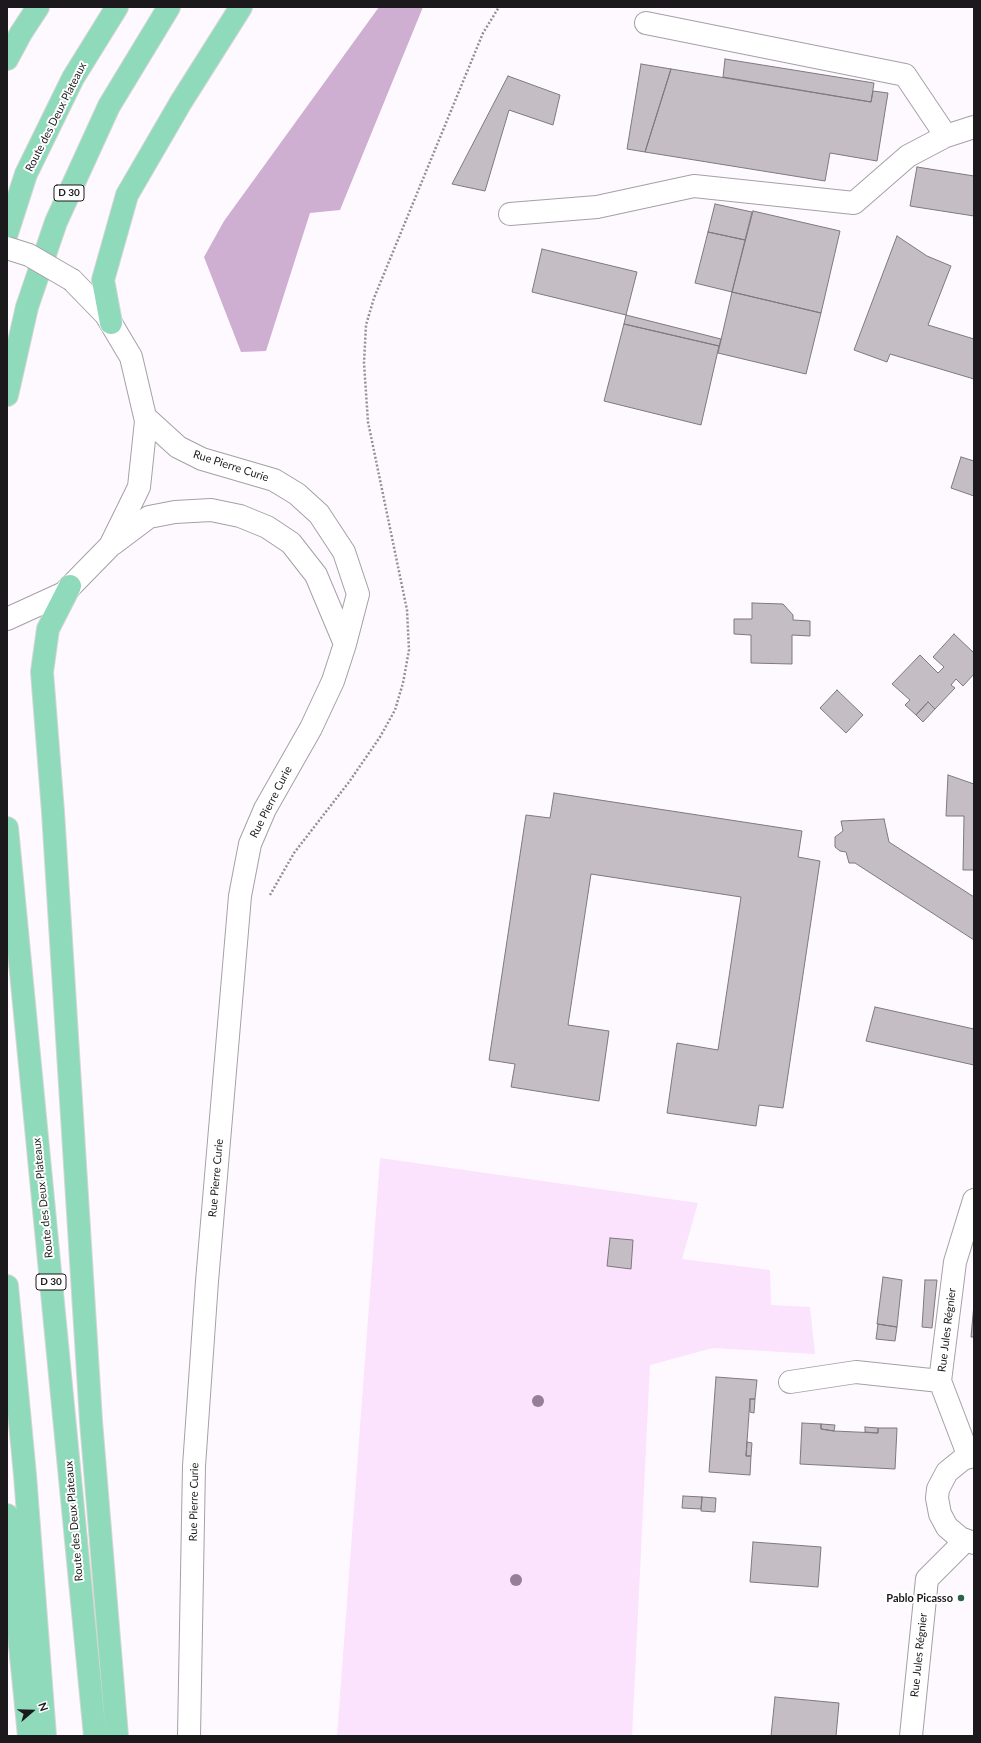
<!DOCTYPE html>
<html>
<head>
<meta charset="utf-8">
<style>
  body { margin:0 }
  #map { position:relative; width:981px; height:1743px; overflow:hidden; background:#fef9ff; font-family:Lato,sans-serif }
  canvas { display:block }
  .frame { position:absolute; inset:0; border:8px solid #1b191b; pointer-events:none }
  .north { position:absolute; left:12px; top:1691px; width:40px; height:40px; -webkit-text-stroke:3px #fff; paint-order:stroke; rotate:70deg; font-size:11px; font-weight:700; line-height:16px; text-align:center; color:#1b191b }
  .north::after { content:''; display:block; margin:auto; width:14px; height:18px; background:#1b191b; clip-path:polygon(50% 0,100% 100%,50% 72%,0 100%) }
</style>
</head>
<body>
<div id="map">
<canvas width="981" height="1743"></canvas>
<div class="frame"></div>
<div class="north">N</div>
</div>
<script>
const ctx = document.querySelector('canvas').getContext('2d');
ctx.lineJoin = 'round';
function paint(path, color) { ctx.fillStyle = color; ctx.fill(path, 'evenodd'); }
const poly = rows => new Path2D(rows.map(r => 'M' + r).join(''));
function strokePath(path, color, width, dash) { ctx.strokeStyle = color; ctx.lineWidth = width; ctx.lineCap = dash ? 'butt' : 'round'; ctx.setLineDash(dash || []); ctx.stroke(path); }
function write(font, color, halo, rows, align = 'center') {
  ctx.font = font + ' Lato,sans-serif'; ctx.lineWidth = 4; ctx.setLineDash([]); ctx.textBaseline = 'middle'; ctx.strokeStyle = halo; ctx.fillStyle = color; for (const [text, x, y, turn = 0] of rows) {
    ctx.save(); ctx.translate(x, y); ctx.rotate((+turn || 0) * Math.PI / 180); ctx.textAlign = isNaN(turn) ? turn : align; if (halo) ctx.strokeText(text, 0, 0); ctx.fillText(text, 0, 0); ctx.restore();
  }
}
paint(poly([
  [380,1158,698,1203,682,1259,770,1270,771,1305,810,1307,815,1354,713,1348,650,1365,632,1736,337,1736]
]), '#fbe2fd');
paint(poly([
  [379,7,423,7,340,210,310,213,266,351,241,352,204,257,224,221]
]), '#ceaed1');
const building = poly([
  [725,59,874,83,871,102,723,77,725,59],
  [641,64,671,69,645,152,627,149,641,64],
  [671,69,871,102,873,91,888,93,877,161,830,153,825,181,645,152,671,69],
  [508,76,560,95,553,125,509,110,485,191,452,184,508,76],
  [917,167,974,176,974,216,910,206,917,167],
  [715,204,752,212,745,240,708,232,715,204],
  [753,211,840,231,821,313,732,292,753,211],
  [708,232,745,240,732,292,695,283,708,232],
  [897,236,927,256,951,266,928,325,974,339,974,379,890,354,887,362,854,350,897,236],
  [542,249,637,272,626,315,532,292,542,249],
  [732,292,821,313,806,374,718,353,732,292],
  [626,315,721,339,719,346,624,324,626,315],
  [624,324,719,346,701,425,604,401,624,324],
  [961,457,974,461,974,496,951,488,961,457],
  [752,603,783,604,793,615,793,620,810,621,810,636,792,635,792,664,751,663,751,635,734,634,734,619,752,619,752,603],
  [954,634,974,653,974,674,963,686,956,679,951,685,955,688,935,709,928,702,916,715,905,705,910,700,892,684,920,655,938,673,944,667,933,657,954,634],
  [837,690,863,715,846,733,820,708,837,690],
  [928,702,935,709,923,722,916,715,928,702],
  [948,775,974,784,974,870,963,870,964,816,946,816,948,775],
  [554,793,802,831,798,857,820,861,783,1108,759,1105,756,1126,667,1113,677,1043,718,1050,741,897,591,874,568,1025,609,1031,599,1101,511,1087,515,1064,489,1060,526,815,550,818,554,793],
  [884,819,889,842,974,897,974,940,855,863,849,863,846,852,840,851,835,847,835,837,843,831,841,821,884,819],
  [875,1007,974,1029,974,1065,866,1041,875,1007],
  [610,1238,633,1240,631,1269,607,1266,610,1238],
  [883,1277,902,1280,897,1327,877,1324,883,1277],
  [925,1280,937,1280,932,1328,922,1327,925,1280],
  [974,1304,974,1337,971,1337,974,1304],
  [878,1324,897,1327,895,1341,876,1339,878,1324],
  [716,1377,757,1380,755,1399,750,1399,746,1456,751,1456,750,1475,709,1472,716,1377],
  [750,1399,755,1399,754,1413,750,1412,750,1399],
  [802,1423,821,1424,821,1429,834,1431,878,1433,878,1428,897,1428,895,1469,800,1464,802,1423],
  [821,1424,835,1425,834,1431,821,1429,821,1424],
  [865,1427,878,1428,878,1433,865,1432,865,1427],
  [747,1442,752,1443,751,1456,746,1456,747,1442],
  [683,1496,702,1497,701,1509,682,1508,683,1496],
  [702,1497,716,1498,715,1512,701,1511,702,1497],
  [753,1542,821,1547,818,1587,750,1582,753,1542],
  [775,1697,839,1703,836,1736,771,1736,775,1697]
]);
paint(building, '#c4bec4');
strokePath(building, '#7e797e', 1);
const minor = poly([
  [646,23,905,75,946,136],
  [510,214,597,207,694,186,854,203,908,156,946,136,974,127],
  [145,417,178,447,202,459,274,480,297,494,319,514,344,552,358,594,345,644,333,681,311,728,265,809,250,844,240,896,207,1281,194,1466,189,1736],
  [113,544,149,517,175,512,211,510,240,516,267,527,291,543,316,575,345,644],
  [7,619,64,593,110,546,139,487,146,421,131,357,106,315,72,280],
  [790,1382,856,1372,940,1381],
  [974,1456,963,1459,947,1472,938,1489,937,1498,940,1514,947,1527,960,1538,974,1543],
  [969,1457,940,1381,955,1262,974,1200],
  [911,1736,927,1579,965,1541]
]);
const major = poly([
  [7,59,21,33,38,7],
  [7,233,26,174,73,78,117,7],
  [111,323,103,280,127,195,181,102,241,7],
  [7,395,27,307,56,222,109,106,169,7],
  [70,586,48,629,42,672,53,812,91,1421,117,1736],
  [7,828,95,1736],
  [7,1286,25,1475,45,1736],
  [7,1515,29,1736]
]);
strokePath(minor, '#a5a0a6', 24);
strokePath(major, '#d6d6d6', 24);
strokePath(poly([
  [270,895,294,853,349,782,380,737,395,710,403,683,409,650,407,610,368,422,364,363,366,325,374,298,483,33,499,7]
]), '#938f93', 2.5, [2, 2]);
strokePath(minor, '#fff', 22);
strokePath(major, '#8edaba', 22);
const minorBridge = poly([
  [7,248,29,255,72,280]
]);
strokePath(minorBridge, '#a5a0a6', 24, []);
strokePath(minorBridge, '#fff', 22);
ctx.fillStyle = '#967e99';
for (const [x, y] of [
  [538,1401],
  [516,1580]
]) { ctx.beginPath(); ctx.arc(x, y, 6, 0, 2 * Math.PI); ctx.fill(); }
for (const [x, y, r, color] of [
  [961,1598,4,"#2b6249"]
]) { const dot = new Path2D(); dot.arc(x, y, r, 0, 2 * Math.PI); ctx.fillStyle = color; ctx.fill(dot); strokePath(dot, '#fff', 1.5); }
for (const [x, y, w] of [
  [69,193,30],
  [51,1282,30]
]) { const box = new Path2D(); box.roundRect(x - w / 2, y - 8, w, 16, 3); ctx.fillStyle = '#fff'; ctx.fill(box); strokePath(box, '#1b191b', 1); }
write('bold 10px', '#1b191b', null, [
  ["D 30",69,193],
  ["D 30",51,1282]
]);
write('11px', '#1b191b', '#fff', [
  ["Route des Deux Plateaux",56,117,-63],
  ["Rue Pierre Curie",231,466,18],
  ["Rue Pierre Curie",271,802,-63],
  ["Rue Pierre Curie",216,1178,-85],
  ["Route des Deux Plateaux",43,1198,-96],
  ["Rue Jules Régnier",947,1330,-83],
  ["Rue Pierre Curie",194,1502,-89],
  ["Route des Deux Plateaux",74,1521,-95],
  ["Rue Jules Régnier",919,1655,-84]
]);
write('bold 11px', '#1b191b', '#fff', [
  ["Pablo Picasso",953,1598]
], 'right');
</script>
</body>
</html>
